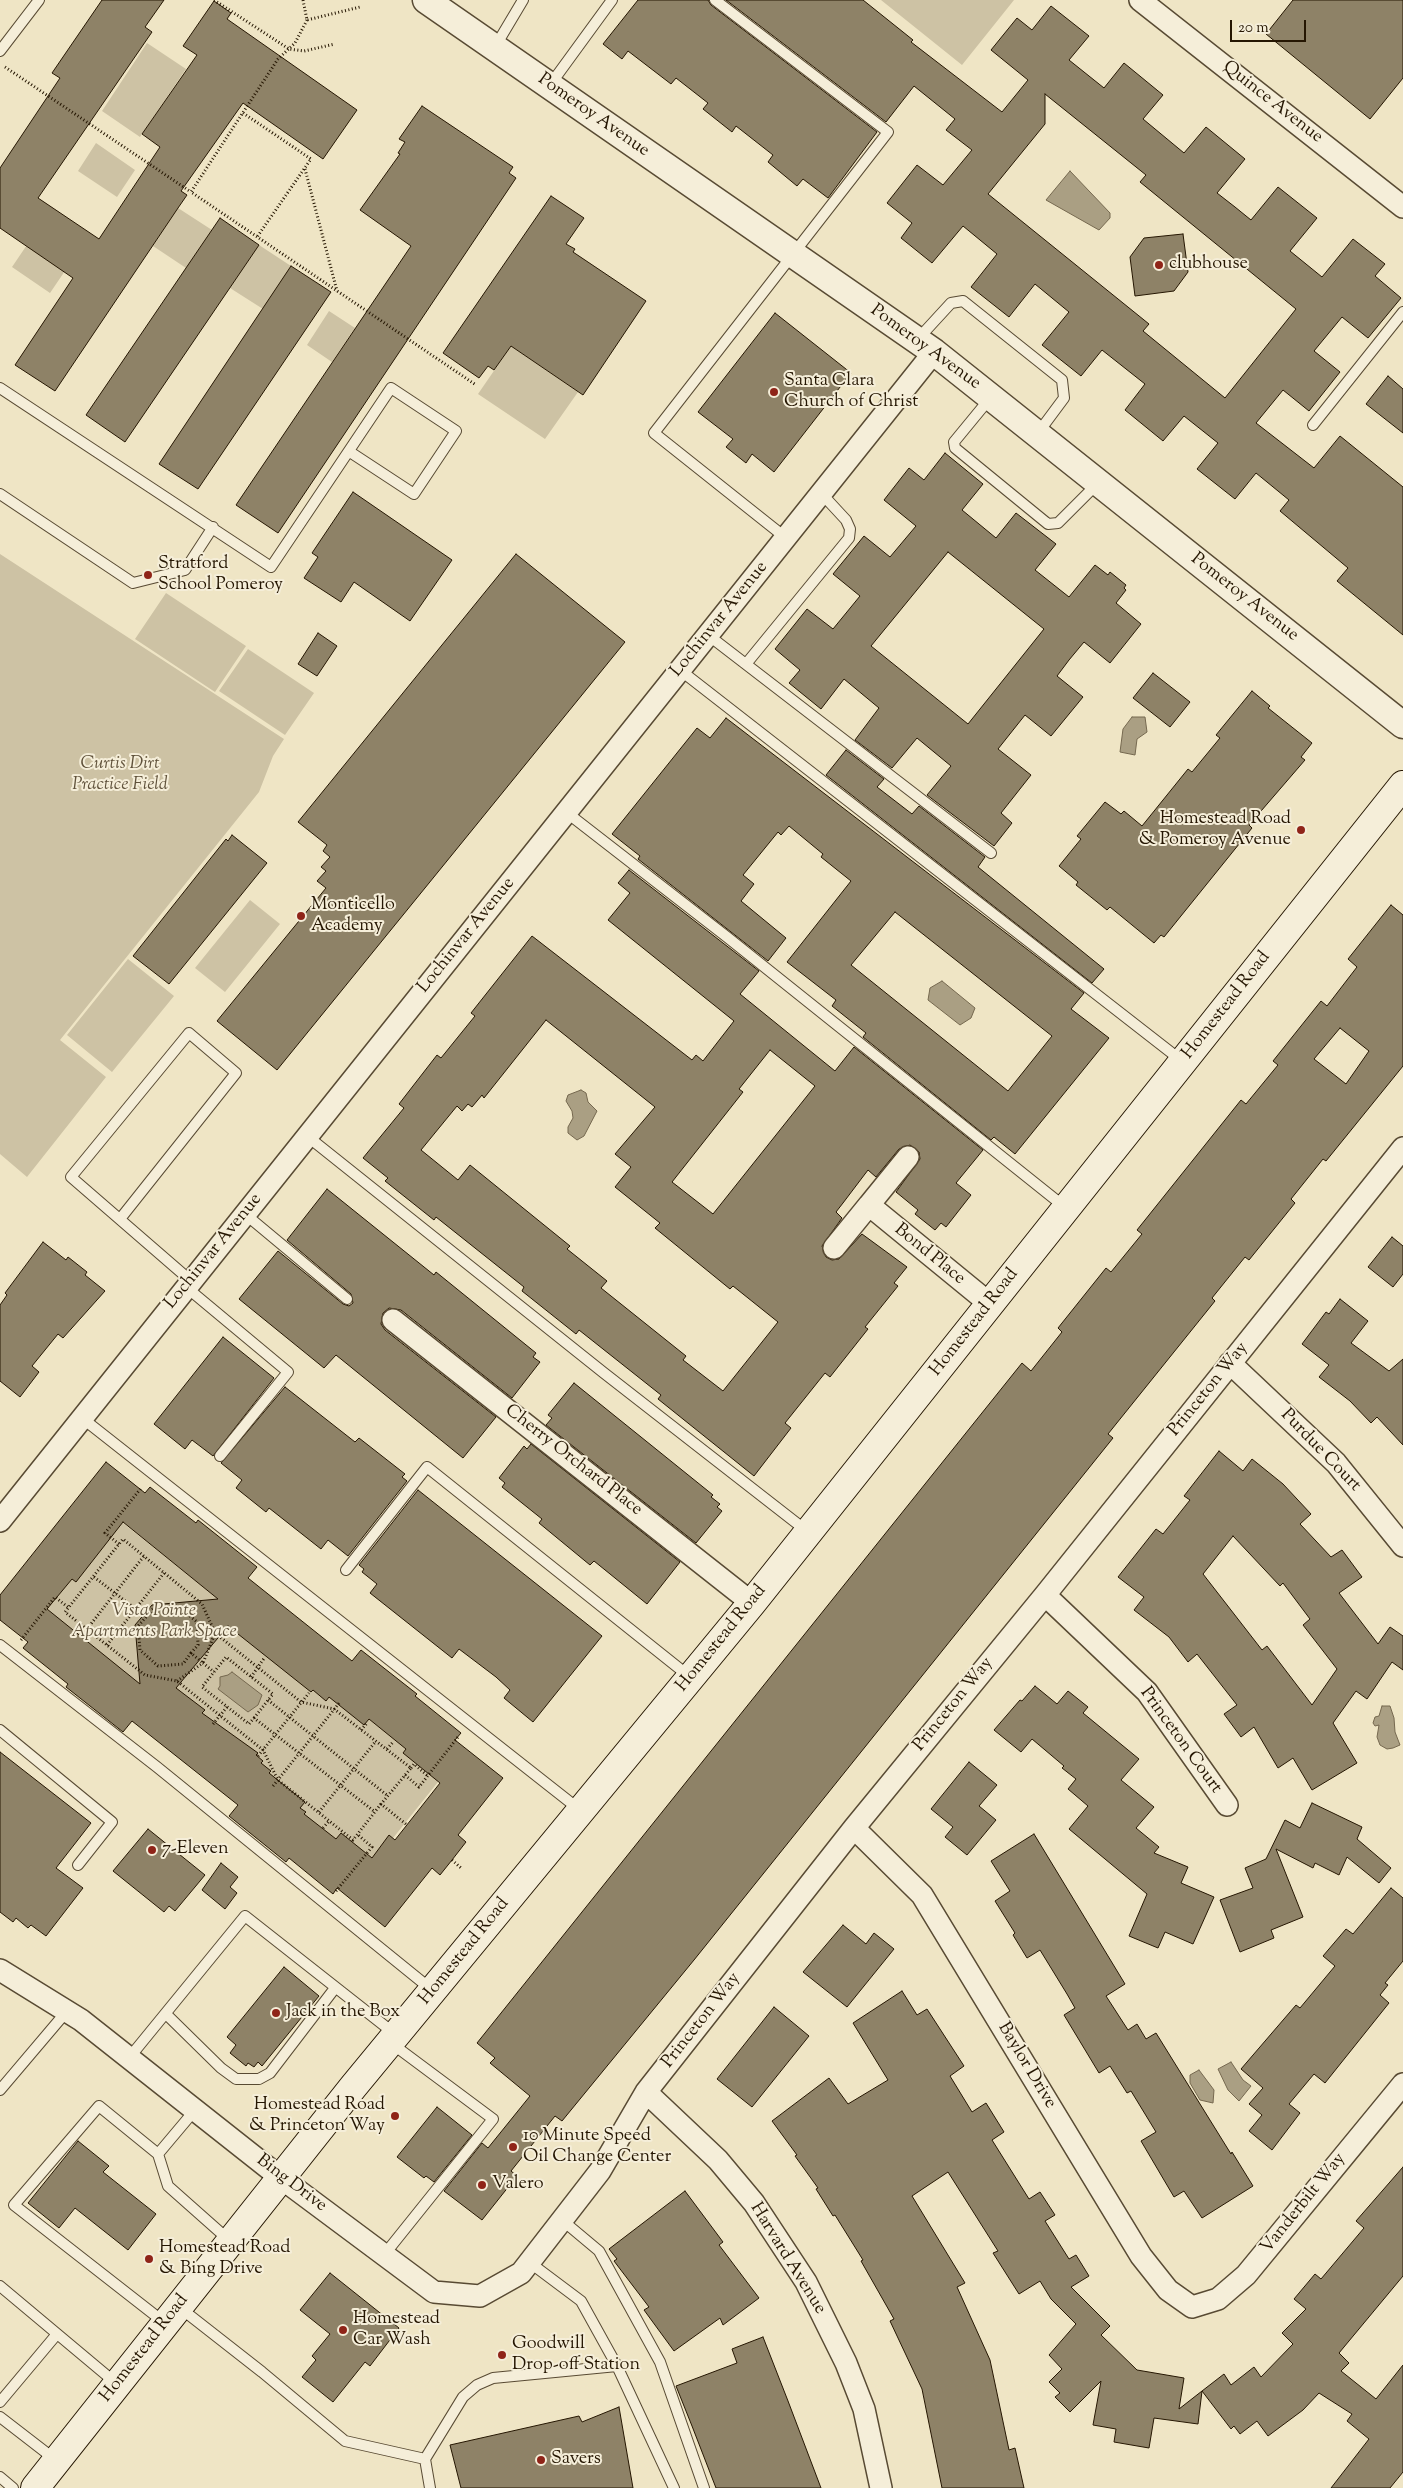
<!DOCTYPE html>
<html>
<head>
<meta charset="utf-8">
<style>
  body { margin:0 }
  #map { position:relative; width:1403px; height:2488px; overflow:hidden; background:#efe5c5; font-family:"Sorts Mill Goudy",serif }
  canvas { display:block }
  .scale { position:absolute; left:1230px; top:20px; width:76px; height:22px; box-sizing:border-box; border:2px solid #251602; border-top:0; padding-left:6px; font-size:15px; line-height:18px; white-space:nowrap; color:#251602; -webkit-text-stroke:4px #f5eed9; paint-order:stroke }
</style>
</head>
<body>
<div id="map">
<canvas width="1403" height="2488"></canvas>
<div class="scale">20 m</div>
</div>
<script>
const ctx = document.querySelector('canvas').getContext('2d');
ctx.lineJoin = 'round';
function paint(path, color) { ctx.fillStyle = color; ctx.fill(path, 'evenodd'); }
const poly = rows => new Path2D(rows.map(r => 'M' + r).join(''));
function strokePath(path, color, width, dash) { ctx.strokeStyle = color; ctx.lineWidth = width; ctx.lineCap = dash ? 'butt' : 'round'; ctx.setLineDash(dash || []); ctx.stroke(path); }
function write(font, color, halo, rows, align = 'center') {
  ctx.font = font + ' "Sorts Mill Goudy",serif'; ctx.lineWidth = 4; ctx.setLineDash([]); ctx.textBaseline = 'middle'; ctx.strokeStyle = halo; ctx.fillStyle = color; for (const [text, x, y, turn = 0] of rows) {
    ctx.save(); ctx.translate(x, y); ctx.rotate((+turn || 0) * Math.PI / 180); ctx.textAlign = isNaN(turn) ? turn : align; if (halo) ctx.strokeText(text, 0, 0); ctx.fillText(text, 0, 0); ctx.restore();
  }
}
paint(poly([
  [881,0,1014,0,962,65],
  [147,43,186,69,140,137,102,111],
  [96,143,135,170,117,197,78,171],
  [52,208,90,234,50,293,12,267],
  [178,208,212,230,186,268,153,246],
  [259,245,291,266,263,309,230,288],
  [329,311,355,328,332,362,307,345],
  [511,346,578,392,545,439,478,394],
  [0,554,284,739,273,756,259,792,60,1040,106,1077,27,1177,0,1154],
  [166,593,246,646,215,692,135,639],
  [248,649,314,693,285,735,219,691],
  [250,900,280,924,225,992,195,968],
  [128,959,174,996,112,1072,67,1035],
  [118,1519,442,1777,369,1868,45,1611]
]), '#cdc2a4');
const water = poly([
  [1070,171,1110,213,1110,218,1099,230,1046,200,1070,171],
  [1132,717,1145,717,1147,732,1137,739,1135,755,1120,752,1123,729,1132,717],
  [942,981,975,1008,971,1018,960,1025,928,1000,930,988,942,981],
  [581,1090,586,1093,588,1102,597,1111,584,1136,577,1140,568,1133,568,1127,573,1118,572,1111,566,1101,568,1095,581,1090],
  [232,1672,262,1695,258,1705,248,1712,218,1689,220,1686,220,1677,228,1675,232,1672],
  [1382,1706,1390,1706,1394,1718,1395,1732,1400,1745,1393,1748,1387,1749,1380,1745,1377,1737,1379,1725,1375,1726,1373,1723,1375,1717,1379,1716,1382,1706],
  [1231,2062,1243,2080,1251,2086,1239,2101,1228,2090,1218,2069,1231,2062],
  [1199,2070,1214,2090,1213,2103,1200,2100,1190,2083,1190,2075,1199,2070]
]);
paint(water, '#aa9f83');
strokePath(water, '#75684f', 1);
const building = poly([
  [102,0,164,0,145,27,152,32,38,198,99,239,160,147,142,134,197,55,183,46,214,1,231,13,227,19,357,110,323,159,243,103,181,191,187,195,178,208,55,391,15,365,73,278,0,228,0,168,60,78,52,73,102,0],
  [638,0,708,0,711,5,877,132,828,198,803,179,797,186,768,162,773,155,736,126,732,132,703,109,708,103,676,78,671,84,628,51,622,59,603,44,638,0],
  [726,0,863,0,913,40,911,42,1002,112,1028,80,991,50,1017,18,1032,30,1051,6,1089,36,1069,60,1104,88,1124,63,1163,95,1143,119,1184,153,1206,127,1245,159,1217,193,1235,207,1251,220,1278,187,1317,218,1290,251,1322,277,1353,239,1385,264,1375,276,1401,298,1368,338,1342,317,1314,351,1340,372,1309,411,1283,390,1256,423,1314,468,1340,436,1403,487,1403,635,1337,581,1348,568,1280,511,1289,500,1256,473,1235,499,1197,469,1218,443,1184,416,1163,441,1125,410,1145,384,1102,350,1081,376,1042,345,1069,312,1035,284,1009,317,971,287,997,254,963,226,932,263,901,238,912,223,887,203,917,165,943,185,972,150,946,130,955,119,914,86,886,122,726,0],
  [1045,94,1146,175,1140,182,1296,309,1225,398,1143,331,1149,324,988,194,1045,124,1045,94],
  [1293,0,1403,0,1403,78,1370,119,1266,34,1293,0],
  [422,106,513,167,509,173,516,178,278,533,236,505,411,246,360,210,400,154,398,153,405,142,399,139,422,106],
  [551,196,584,218,566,244,575,249,573,252,646,301,583,395,511,346,494,370,488,366,479,378,443,353,551,196],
  [220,218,259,245,125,442,86,415,220,218],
  [1183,234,1188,272,1174,291,1135,296,1130,257,1144,238,1183,234],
  [291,266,331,292,198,489,159,464,291,266],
  [775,313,851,373,774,472,752,454,746,463,726,447,733,439,698,412,775,313],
  [1388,376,1403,389,1403,433,1366,404,1388,376],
  [945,453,983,484,962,510,996,538,1016,513,1056,544,1035,570,1069,597,1095,565,1108,575,1110,572,1126,585,1124,588,1126,590,1116,603,1141,624,1110,663,1084,642,1069,660,1057,676,1083,697,1051,736,1025,715,998,749,1031,775,1001,813,1012,823,994,846,927,795,951,766,917,738,892,768,855,740,879,708,844,679,821,709,789,683,800,670,775,649,807,609,833,629,860,596,833,574,864,536,890,557,916,526,884,500,909,468,924,480,945,453],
  [948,552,1044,629,968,724,871,646,948,552],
  [353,492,452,560,410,621,354,582,341,602,304,578,318,557,312,553,353,492],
  [516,554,625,642,277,1070,217,1021,326,888,317,881,326,871,321,867,330,857,323,851,327,845,298,822,516,554],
  [318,633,337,646,317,676,298,664,318,633],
  [1153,673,1190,702,1170,727,1133,698,1153,673],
  [1252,691,1270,706,1268,708,1312,743,1301,757,1305,760,1249,825,1252,828,1164,937,1161,935,1154,943,1110,907,1107,910,1076,885,1078,882,1059,866,1081,839,1077,836,1105,802,1121,814,1124,811,1142,826,1188,769,1192,772,1220,738,1216,735,1252,691],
  [726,718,1084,993,1071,1009,1109,1038,1015,1154,994,1137,991,1140,863,1037,866,1033,832,1006,836,1000,787,962,851,881,821,857,823,854,789,826,781,835,778,832,743,875,754,884,741,901,786,938,768,961,638,859,640,856,612,834,697,728,710,738,726,718],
  [895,912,1052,1036,1008,1091,851,965,895,912],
  [846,750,884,779,877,787,912,814,919,806,985,857,978,867,1104,969,1092,983,826,775,846,750],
  [232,835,267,863,169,984,133,956,226,839,228,841,232,835],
  [629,870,759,971,740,994,835,1071,854,1047,983,1150,956,1183,971,1195,946,1227,941,1223,935,1230,915,1214,918,1210,896,1192,920,1159,919,1152,910,1145,899,1149,876,1177,868,1170,843,1203,836,1212,842,1218,822,1246,826,1257,832,1260,839,1259,862,1234,907,1267,894,1283,898,1286,865,1327,868,1329,830,1377,825,1373,785,1423,791,1428,754,1476,658,1399,661,1395,579,1330,576,1334,522,1291,524,1287,436,1217,434,1220,385,1181,388,1178,363,1158,404,1108,399,1104,437,1055,441,1058,475,1016,471,1013,532,936,692,1060,696,1055,703,1061,734,1021,608,920,630,893,618,883,629,870],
  [546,1020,655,1107,615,1154,631,1167,615,1187,660,1223,655,1228,730,1289,733,1286,778,1322,723,1391,683,1360,686,1356,601,1288,607,1281,567,1249,570,1246,470,1165,458,1180,421,1150,457,1106,462,1111,468,1104,472,1107,482,1095,484,1098,546,1020],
  [770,1050,815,1086,713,1214,672,1182,743,1092,739,1089,770,1050],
  [1391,905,1403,915,1403,1066,1326,1161,1323,1159,1291,1199,1295,1203,1249,1260,1245,1257,1212,1298,1215,1301,1108,1434,1113,1438,694,1960,562,2121,555,2116,511,2171,517,2176,482,2220,444,2191,482,2143,488,2148,530,2096,490,2063,495,2058,477,2043,1022,1363,1031,1371,1062,1332,1058,1328,1106,1268,1111,1272,1142,1234,1137,1230,1241,1100,1246,1104,1278,1065,1273,1061,1321,1001,1327,1006,1357,967,1348,959,1391,905],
  [1340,1028,1369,1051,1346,1084,1314,1059,1340,1028],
  [327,1189,434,1275,436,1272,536,1353,533,1357,540,1362,512,1398,401,1310,389,1308,383,1313,381,1324,385,1330,496,1417,463,1458,336,1355,324,1368,239,1299,278,1251,343,1304,349,1306,353,1303,351,1294,287,1240,327,1189],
  [1392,1237,1403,1246,1403,1274,1393,1287,1368,1267,1392,1237],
  [43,1242,66,1260,68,1257,87,1272,85,1275,105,1291,63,1338,58,1334,32,1366,39,1372,20,1397,0,1381,0,1305,7,1295,5,1293,43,1242],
  [1340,1299,1368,1321,1351,1343,1389,1371,1403,1359,1403,1445,1377,1417,1371,1423,1350,1401,1319,1377,1329,1365,1302,1344,1326,1312,1329,1314,1340,1299],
  [223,1337,274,1378,213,1456,192,1440,185,1449,154,1424,223,1337],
  [574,1383,713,1495,711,1497,720,1504,717,1507,722,1511,696,1543,546,1425,552,1418,548,1415,574,1383],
  [285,1387,355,1442,359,1438,405,1474,402,1477,407,1481,348,1556,328,1540,321,1549,269,1508,266,1512,236,1488,242,1480,221,1463,285,1387],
  [531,1444,680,1562,647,1604,594,1561,590,1565,539,1523,542,1519,502,1487,505,1483,499,1478,524,1446,527,1449,531,1444],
  [1219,1451,1243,1471,1252,1459,1283,1484,1311,1514,1300,1524,1331,1557,1342,1550,1362,1577,1339,1593,1378,1644,1390,1627,1403,1636,1403,1670,1392,1662,1367,1699,1356,1691,1333,1723,1357,1763,1312,1790,1293,1758,1278,1768,1254,1727,1241,1737,1224,1714,1237,1705,1197,1654,1188,1662,1169,1637,1134,1610,1144,1597,1118,1577,1156,1529,1163,1534,1190,1500,1184,1496,1219,1451],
  [1233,1536,1280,1586,1283,1583,1310,1619,1303,1625,1337,1669,1312,1705,1267,1646,1262,1650,1203,1574,1233,1536],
  [106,1462,145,1493,150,1487,196,1523,198,1520,257,1567,248,1578,352,1661,361,1650,417,1694,415,1696,461,1733,455,1740,503,1778,458,1835,466,1842,452,1860,440,1875,432,1868,385,1927,337,1888,333,1894,289,1858,286,1862,229,1816,238,1805,132,1721,123,1732,66,1687,68,1684,23,1648,28,1642,0,1620,0,1595,106,1462],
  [123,1522,218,1599,152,1605,135,1625,140,1684,47,1609,72,1579,76,1582,123,1522],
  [228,1626,311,1692,313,1690,326,1701,329,1697,364,1725,369,1719,406,1749,403,1753,440,1783,395,1840,389,1835,372,1858,341,1833,336,1839,304,1814,306,1812,300,1808,305,1802,269,1773,271,1771,261,1763,263,1761,256,1755,258,1753,202,1713,205,1710,176,1688,228,1626],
  [418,1490,602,1636,533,1722,504,1698,510,1690,496,1677,459,1649,452,1658,370,1593,377,1584,362,1572,364,1569,359,1565,418,1490],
  [1035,1686,1057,1704,1068,1691,1088,1707,1083,1713,1139,1759,1121,1780,1154,1807,1136,1828,1159,1847,1154,1853,1188,1867,1181,1883,1214,1897,1193,1944,1165,1932,1158,1948,1129,1936,1147,1894,1069,1829,1088,1806,1068,1789,1076,1779,1062,1768,1064,1766,1032,1739,1021,1752,994,1730,1020,1700,1022,1701,1035,1686],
  [0,1752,91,1823,56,1868,83,1888,46,1936,31,1925,28,1928,16,1918,13,1922,0,1912,0,1752],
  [969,1762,997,1785,979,1806,996,1820,967,1855,945,1837,953,1827,931,1809,969,1762],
  [1312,1803,1362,1827,1357,1839,1391,1868,1379,1883,1347,1857,1339,1875,1315,1863,1313,1868,1276,1849,1303,1917,1271,1930,1274,1938,1240,1952,1220,1900,1253,1888,1245,1868,1266,1859,1285,1820,1300,1828,1312,1803],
  [148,1829,205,1875,175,1911,169,1906,164,1912,113,1871,148,1829],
  [1034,1834,1125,1984,1106,1996,1128,2030,1137,2024,1146,2039,1156,2033,1231,2154,1232,2152,1253,2186,1202,2218,1184,2191,1174,2197,1141,2141,1156,2132,1131,2091,1127,2093,1110,2066,1099,2073,1064,2015,1075,2008,1067,1994,1040,1950,1027,1958,1013,1935,1015,1933,995,1901,1010,1891,991,1861,1034,1834],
  [221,1863,238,1877,230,1887,237,1893,225,1909,202,1890,221,1863],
  [1391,1888,1403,1898,1403,1961,1385,1983,1388,1985,1380,1995,1389,2003,1325,2083,1314,2074,1289,2104,1300,2113,1272,2150,1249,2131,1262,2115,1249,2104,1263,2088,1241,2069,1296,2005,1300,2008,1335,1966,1323,1956,1346,1929,1353,1934,1391,1888],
  [843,1925,866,1944,874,1933,894,1949,847,2007,803,1972,843,1925],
  [284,1967,319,1996,262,2066,258,2062,254,2067,248,2063,246,2066,230,2053,236,2045,227,2037,284,1967],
  [902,1991,917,2015,927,2009,964,2066,950,2076,972,2112,986,2103,1004,2132,992,2140,1029,2199,1040,2192,1055,2215,1045,2221,1069,2259,1076,2255,1089,2276,1071,2287,1110,2326,1101,2335,1137,2370,1184,2378,1179,2409,1202,2391,1198,2424,1154,2418,1149,2448,1114,2442,1116,2429,1093,2425,1101,2381,1070,2412,1055,2397,1060,2393,1049,2382,1062,2369,1049,2355,1076,2324,1051,2299,1040,2281,1019,2294,993,2253,998,2251,948,2172,912,2196,965,2283,957,2287,990,2360,1009,2450,1015,2448,1024,2488,942,2488,922,2389,890,2321,894,2319,861,2261,863,2260,835,2215,833,2216,816,2189,818,2188,795,2156,797,2155,772,2121,829,2078,848,2104,888,2080,853,2023,902,1991],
  [774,2007,809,2036,752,2107,717,2079,774,2007],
  [437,2107,472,2135,434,2182,426,2176,424,2178,397,2157,437,2107],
  [78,2141,109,2166,103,2172,156,2214,128,2250,75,2208,59,2228,28,2203,78,2141],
  [1403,2167,1403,2276,1339,2353,1349,2363,1341,2371,1376,2399,1403,2365,1403,2472,1390,2488,1331,2488,1369,2439,1347,2421,1352,2414,1319,2393,1303,2410,1268,2436,1257,2421,1240,2434,1234,2426,1231,2429,1202,2391,1224,2374,1231,2385,1254,2367,1261,2377,1293,2344,1282,2333,1306,2309,1294,2299,1315,2274,1321,2279,1364,2228,1356,2221,1403,2167],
  [685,2191,723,2242,719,2245,759,2298,723,2325,720,2318,674,2351,644,2310,649,2307,614,2261,617,2259,609,2249,685,2191],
  [330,2273,399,2328,370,2366,365,2362,333,2402,302,2377,316,2360,312,2356,330,2334,300,2310,330,2273],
  [763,2337,788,2401,821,2488,716,2488,692,2426,676,2386,737,2363,732,2349,763,2337],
  [619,2407,633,2488,461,2488,450,2445,579,2416,582,2422,619,2407]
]);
paint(building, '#8e8267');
strokePath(building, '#251602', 1);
const service = poly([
  [715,0,888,132,654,433,786,538],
  [495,47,523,0],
  [0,51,39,0],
  [550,85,612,0],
  [917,340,951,303,963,301,1062,380,1064,398,1038,433],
  [0,388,271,567,391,388,456,431,414,494,350,452],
  [991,397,954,442,955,448,1048,524,1058,523,1098,483],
  [1313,425,1403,312],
  [0,494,133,583,185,570,213,527],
  [708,635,991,853],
  [746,664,849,538,850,529,846,520,821,493],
  [680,670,1182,1061],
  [566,812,727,937,1066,1208],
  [307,1136,604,1373,808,1532],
  [245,1214,347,1299],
  [120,1219,236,1073,189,1033,71,1177,191,1281],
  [186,1287,288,1372,220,1456],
  [82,1418,580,1810],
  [346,1570,427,1467,690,1677],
  [0,1645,157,1767,432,1990],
  [0,1730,112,1822,78,1865],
  [166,2014,221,2068,236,2079,259,2079,270,2073,335,1988],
  [129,2058,245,1916,395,2034],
  [0,2090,67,2011],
  [158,2154,168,2186,230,2241],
  [562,2220,599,2251,660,2362,704,2488],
  [384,2255,493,2119,391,2043],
  [529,2262,581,2301,617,2366],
  [0,2286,117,2384],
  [179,2307,262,2372,345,2441,425,2459,430,2488],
  [165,2323,14,2205,99,2106,158,2154,195,2110],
  [0,2402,57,2334],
  [0,2417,57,2461],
  [425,2459,463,2397,477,2385,493,2378,617,2366,674,2488],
  [0,2477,13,2488]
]);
const minor = poly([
  [1140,0,1403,207],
  [869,1205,908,1157],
  [834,1248,869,1205,990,1304],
  [393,1320,752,1603],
  [1230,1363,1336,1463,1403,1546],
  [0,1521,934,352],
  [1045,1595,1147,1692,1227,1805],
  [854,1828,922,1895,1141,2256,1168,2290,1192,2307,1218,2299,1246,2275,1403,2084],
  [0,1970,81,2020,281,2178,434,2292,480,2296,521,2273,600,2171,646,2092,854,1828,1045,1595,1403,1148],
  [646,2092,718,2160,754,2203,806,2282,846,2363,864,2409,881,2488]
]);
const tertiary = poly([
  [426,0,934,352,1403,725]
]);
const secondary = poly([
  [35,2488,353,2087,752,1603,1403,785]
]);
strokePath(service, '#584a33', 12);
strokePath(minor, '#584a33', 24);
strokePath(tertiary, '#584a33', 29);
strokePath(secondary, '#251602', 30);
strokePath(poly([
  [214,0,289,49,304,51,335,44],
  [303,0,307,20,360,7],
  [307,20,295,43,278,59,191,192,476,385],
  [5,67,191,192],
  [243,113,311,159,257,237],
  [305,169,337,291],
  [119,1544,105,1533,142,1487],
  [94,1577,146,1617],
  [87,1629,144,1556],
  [21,1640,55,1597,69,1608],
  [107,1645,164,1573],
  [191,1653,183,1664,158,1666,140,1650,138,1626,154,1608,178,1606,197,1622,198,1645,191,1653,203,1663,215,1633],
  [251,1677,265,1657],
  [177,1681,203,1663,214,1672],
  [268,1700,388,1796],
  [254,1718,273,1694,226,1657,202,1687,249,1724,254,1718,375,1812],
  [213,1724,227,1707],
  [361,1730,367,1723],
  [387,1749,393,1742],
  [258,1756,309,1693],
  [411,1768,414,1764,428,1776],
  [405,1775,419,1787,458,1737],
  [273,1786,340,1702],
  [381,1804,353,1840,278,1780,263,1750,177,1681,145,1675,65,1612,123,1539,202,1604,215,1633,301,1702,334,1709,411,1768,381,1804,407,1825],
  [319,1812,376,1741],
  [323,1828,329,1821],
  [452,1860,461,1868],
  [336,1891,372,1847,357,1834]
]), '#251602', 3, [1, 2.5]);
strokePath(service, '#f5eed9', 10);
strokePath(minor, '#f5eed9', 21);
strokePath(tertiary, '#f5eed9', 26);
strokePath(secondary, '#f5eed9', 28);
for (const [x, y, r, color] of [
  [1159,265,5,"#8f2418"],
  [774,392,5,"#8f2418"],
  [148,575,5,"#8f2418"],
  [1301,830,5,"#8f2418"],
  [301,916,5,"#8f2418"],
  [152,1850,5,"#8f2418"],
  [276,2013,5,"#8f2418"],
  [395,2116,5,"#8f2418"],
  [513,2147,5,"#8f2418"],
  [482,2185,5,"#8f2418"],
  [149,2259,5,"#8f2418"],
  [343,2330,5,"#8f2418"],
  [502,2355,5,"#8f2418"],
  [541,2460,5,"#8f2418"]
]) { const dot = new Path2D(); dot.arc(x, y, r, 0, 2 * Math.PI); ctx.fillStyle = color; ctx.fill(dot); strokePath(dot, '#f5eed9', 2); }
write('18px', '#251602', '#f5eed9', [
  ["Quince Avenue",1272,103,38],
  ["Pomeroy Avenue",593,116,35],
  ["Pomeroy Avenue",925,348,36],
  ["Pomeroy Avenue",1244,598,38],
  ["Lochinvar Avenue",720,620,-51],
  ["Lochinvar Avenue",467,936,-51],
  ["Homestead Road",1227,1006,-52],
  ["Lochinvar Avenue",214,1252,-51],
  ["Bond Place",929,1255,39],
  ["Homestead Road",975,1323,-52],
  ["Princeton Way",1209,1390,-51],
  ["Purdue Court",1320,1451,46],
  ["Cherry Orchard Place",573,1461,38],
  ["Homestead Road",722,1639,-51],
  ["Princeton Way",954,1705,-51],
  ["Princeton Court",1180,1741,54],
  ["Homestead Road",465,1952,-51],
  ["Princeton Way",702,2021,-52],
  ["Baylor Drive",1026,2066,59],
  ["Bing Drive",291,2184,37],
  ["Vanderbilt Way",1304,2204,-51],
  ["Harvard Avenue",787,2259,58],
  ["Homestead Road",145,2349,-52]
]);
write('18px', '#251602', '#f5eed9', [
  ["clubhouse",1169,265],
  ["Santa Clara",784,382],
  ["Church of Christ",784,403],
  ["Stratford",158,565],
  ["School Pomeroy",158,586],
  ["Homestead Road",1291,820,"right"],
  ["& Pomeroy Avenue",1291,841,"right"],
  ["Monticello",311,906],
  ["Academy",311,927],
  ["7-Eleven",162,1850],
  ["Jack in the Box",286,2013],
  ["Homestead Road",385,2106,"right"],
  ["& Princeton Way",385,2127,"right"],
  ["10 Minute Speed",523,2137],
  ["Oil Change Center",523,2158],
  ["Valero",492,2185],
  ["Homestead Road",159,2249],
  ["& Bing Drive",159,2270],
  ["Homestead",353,2320],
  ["Car Wash",353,2341],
  ["Goodwill",512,2345],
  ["Drop-off Station",512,2366],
  ["Savers",551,2460]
], 'left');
write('italic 18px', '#60523b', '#f5eed9', [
  ["Curtis Dirt",120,765],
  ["Practice Field",120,786],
  ["Vista Pointe",154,1612],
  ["Apartments Park Space",154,1633]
]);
</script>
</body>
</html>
